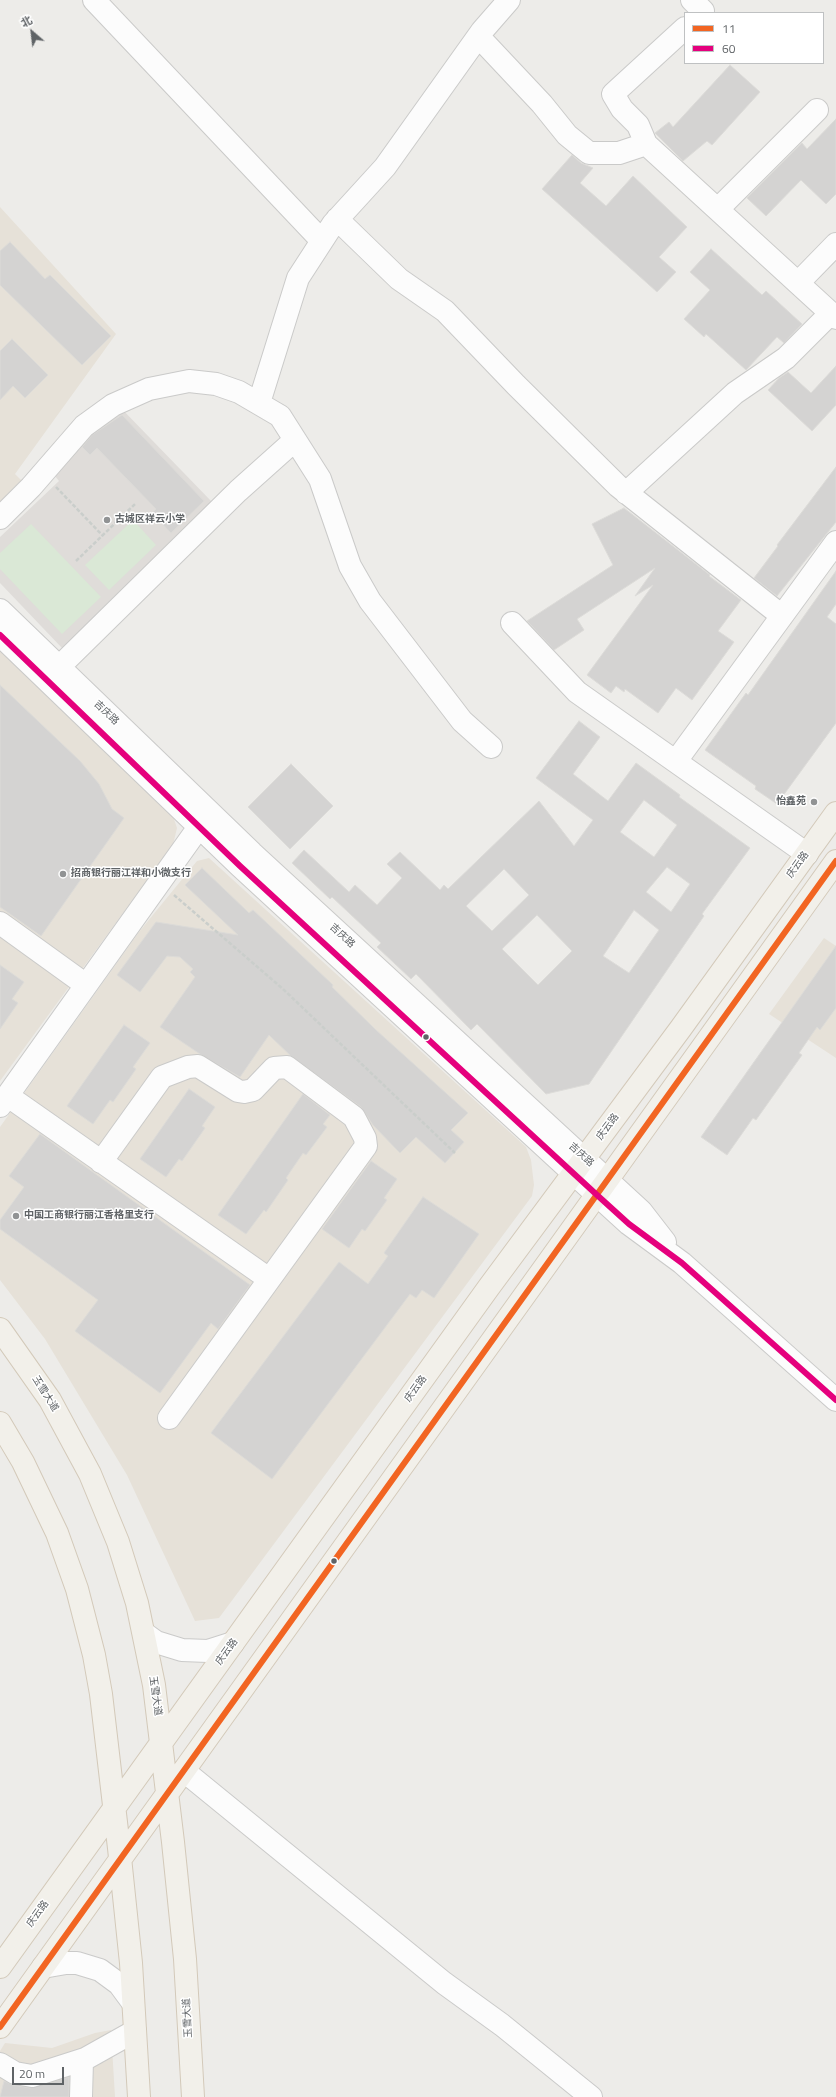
<!DOCTYPE html>
<html>
<head>
<meta charset="utf-8">
<style>
  body { margin:0 }
  #map { position:relative; width:836px; height:2097px; overflow:hidden; background:#edece9; font-family:"Titillium Web","Noto Sans SC",sans-serif }
  canvas { display:block }
  .legend { position:absolute; left:684px; top:12px; width:140px; height:52px; box-sizing:border-box; background:#fff; border:1px solid #bfc1c2; margin:0; padding:5px 7px; list-style:none; font-size:12px; color:#5f6366 }
  .legend li { display:flex; align-items:center; gap:8px; height:20px }
  .legend b { width:20px; border:1px solid #bfc1c2 }
  .north { position:absolute; left:12px; top:12px; width:40px; height:40px; -webkit-text-stroke:3px #fff; paint-order:stroke; rotate:332deg; font-size:11px; font-weight:700; line-height:16px; text-align:center; color:#5f6366 }
  .north::after { content:''; display:block; margin:auto; width:14px; height:18px; background:#5f6366; clip-path:polygon(50% 0,100% 100%,50% 72%,0 100%) }
  .scale { position:absolute; left:12px; top:2067px; width:52px; height:18px; box-sizing:border-box; border:2px solid #5f6366; border-top:0; padding-left:5px; font-size:12px; line-height:14px; white-space:nowrap; color:#5f6366; -webkit-text-stroke:3px #fff; paint-order:stroke }
</style>
</head>
<body>
<div id="map">
<canvas width="836" height="2097"></canvas>
<ul class="legend">
<li><b style="height:5px;background:#f26522"></b>11</li>
<li><b style="height:5px;background:#e5007d"></b>60</li>
</ul>
<div class="north">北</div>
<div class="scale">20 m</div>
</div>
<script>
const ctx = document.querySelector('canvas').getContext('2d');
ctx.lineJoin = 'round';
function paint(path, color) { ctx.fillStyle = color; ctx.fill(path, 'evenodd'); }
const poly = rows => new Path2D(rows.map(r => 'M' + r).join(''));
function strokePath(path, color, width, dash) { ctx.strokeStyle = color; ctx.lineWidth = width; ctx.lineCap = dash ? 'butt' : 'round'; ctx.setLineDash(dash || []); ctx.stroke(path); }
function write(font, color, halo, rows, align = 'center') {
  ctx.font = font + ' "Titillium Web","Noto Sans SC",sans-serif'; ctx.lineWidth = 3; ctx.setLineDash([]); ctx.textBaseline = 'middle'; ctx.strokeStyle = halo; ctx.fillStyle = color; for (const [text, x, y, turn = 0] of rows) {
    ctx.save(); ctx.translate(x, y); ctx.rotate((+turn || 0) * Math.PI / 180); ctx.textAlign = isNaN(turn) ? turn : align; if (halo) ctx.strokeText(text, 0, 0); ctx.fillText(text, 0, 0); ctx.restore();
  }
}
paint(poly([
  [0,207,116,334,15,474,24,483,0,508],
  [0,646,172,813,177,828,173,845,0,1081],
  [209,858,526,1147,531,1160,534,1185,532,1196,219,1618,195,1621,127,1475,45,1339,0,1280,0,1127,139,932,197,861],
  [824,938,836,946,836,1058,769,1014],
  [111,2030,115,2097,0,2097,0,2051,5,2043,52,2048,95,2033]
]), '#e6e1d8');
paint(poly([
  [119,406,213,503,62,648,0,583,0,537,59,481,51,471]
]), '#dfdcd9');
paint(poly([
  [133,520,156,545,109,590,85,565],
  [31,524,101,597,62,634,0,569,0,553]
]), '#dae8d6');
const building = poly([
  [730,65,760,92,712,145,707,141,683,161,655,133,669,122,673,127,730,65],
  [836,119,836,194,826,204,801,180,766,216,747,198,802,143,807,149,836,119],
  [572,155,581,163,593,168,580,183,606,206,633,176,687,227,659,257,676,272,657,292,542,189,572,155],
  [10,242,45,279,50,275,111,336,82,365,0,285,0,251,10,242],
  [711,249,762,295,766,291,802,324,784,343,777,337,746,370,706,334,704,337,684,319,710,290,690,272,711,249],
  [12,339,48,375,25,398,13,386,0,400,0,351,12,339],
  [836,366,836,405,812,431,768,390,779,378,788,372,811,393,836,366],
  [122,415,204,501,171,533,152,513,156,509,97,448,90,455,82,447,92,435,122,415],
  [836,467,836,522,777,596,754,578,778,546,777,545,836,467],
  [624,508,710,575,709,576,741,600,718,631,734,642,692,700,676,688,658,713,625,689,624,692,616,686,611,693,587,675,653,585,635,596,655,568,577,619,584,630,554,650,527,621,613,565,592,524,624,508],
  [836,571,836,604,827,617,836,624,836,723,777,804,755,789,756,786,705,750,746,693,748,695,836,571],
  [0,685,80,761,99,784,112,809,124,818,41,936,0,907,0,685],
  [579,721,600,737,573,774,608,801,636,763,680,795,679,797,750,848,702,914,704,916,589,1084,546,1094,477,1024,471,1030,416,974,411,979,377,947,381,943,332,897,330,899,292,863,304,850,349,892,355,885,377,905,402,878,387,864,400,852,440,890,444,885,448,889,539,801,574,846,593,820,536,778,579,721],
  [644,800,677,825,654,857,620,832,644,800],
  [667,867,690,884,671,912,646,892,667,867],
  [504,869,529,895,492,931,466,906,504,869],
  [634,910,659,930,629,973,603,956,634,910],
  [537,915,572,951,538,985,502,949,537,915],
  [291,764,333,806,290,849,248,807,291,764],
  [202,868,249,913,253,910,333,985,332,987,376,1030,468,1113,451,1130,464,1142,445,1163,416,1137,400,1153,373,1125,361,1107,291,1056,269,1035,240,1077,200,1054,160,1027,195,977,190,972,193,969,180,957,167,956,140,992,117,975,156,922,238,935,185,885,202,868],
  [836,946,836,1008,820,1030,817,1027,799,1053,802,1055,756,1120,753,1118,727,1155,701,1137,836,946],
  [0,965,24,982,12,999,18,1003,0,1029,0,965],
  [124,1025,150,1043,133,1067,136,1069,113,1102,110,1100,93,1124,67,1106,124,1025],
  [189,1089,215,1107,202,1126,205,1128,182,1161,179,1159,166,1177,140,1159,189,1089],
  [303,1094,330,1115,323,1124,327,1127,306,1155,303,1153,286,1178,288,1180,266,1212,264,1210,246,1234,218,1215,303,1094],
  [40,1134,250,1285,218,1329,211,1323,160,1393,75,1331,98,1300,0,1229,0,1220,24,1187,9,1176,40,1134],
  [371,1161,397,1179,384,1198,387,1200,365,1231,362,1229,349,1248,322,1229,371,1161],
  [423,1197,479,1234,434,1298,422,1290,416,1298,410,1294,272,1479,211,1433,339,1262,368,1284,388,1256,384,1253,423,1197],
  [69,2077,69,2097,0,2097,4,2081,13,2085,30,2088,69,2077]
]);
paint(building, '#d4d3d2');
strokePath(building, '#dcdbd8', 1);
const minor = poly([
  [94,0,322,241],
  [692,0,703,11,701,13],
  [685,28,613,94,622,109,638,125,646,144,836,318],
  [479,37,542,104,567,135,589,153,619,153,646,144],
  [718,209,817,110],
  [337,219,399,279,445,311,516,385,618,486,782,616],
  [798,283,836,244],
  [259,403,298,278,333,224,385,167,482,31,509,0],
  [626,493,735,393,786,358,831,313],
  [0,518,31,487,84,426,113,405,149,389,189,381,216,384,239,392,280,416,320,479,350,566,370,601,462,721,491,747],
  [0,610,252,853,641,1211,665,1242],
  [512,623,577,692,807,854],
  [0,635,240,866,597,1195,629,1224,682,1263,836,1400],
  [59,667,238,491,295,440],
  [676,761,836,542],
  [0,923,86,985],
  [8,1096,269,1279],
  [0,1106,199,827],
  [101,1162,162,1077,188,1067,198,1066,238,1091,244,1092,253,1090,274,1068,287,1067,354,1117,365,1138,366,1146,169,1418],
  [145,1634,156,1642,182,1650,208,1651,233,1643],
  [184,1771,444,1983,502,2025,591,2097],
  [43,1967,66,1963,77,1963,100,1970,119,1984,133,2003],
  [0,2064,15,2073,32,2076,85,2059,135,2031],
  [81,2097,82,2061]
]);
const major = poly([
  [0,1329,50,1400,90,1474,118,1542,137,1603,154,1685,173,1842,185,1959,193,2097],
  [0,1423,23,1462,57,1533,77,1589,94,1655,101,1694,119,1848,131,1963,139,2097],
  [0,1967,489,1287,681,1028,836,813],
  [0,2027,836,861]
]);
strokePath(minor, '#cacac9', 24);
strokePath(major, '#d3c9b9', 24);
strokePath(poly([
  [56,487,103,536],
  [76,561,135,504],
  [174,895,283,989,455,1153]
]), '#cacecb', 2.5, [4, 2]);
strokePath(minor, '#fcfcfc', 22);
strokePath(major, '#f2f0ea', 22);
strokePath(poly([
  [0,2027,836,861]
]), '#f26522', 6);
strokePath(poly([
  [0,635,240,866,597,1195,629,1224,682,1263,836,1400]
]), '#e5007d', 6);
for (const [x, y, r, color] of [
  [107,520,4,"#919394"],
  [814,802,4,"#919394"],
  [63,874,4,"#919394"],
  [426,1037,3.5,"#5f6366"],
  [16,1216,4,"#919394"],
  [334,1561,3.5,"#5f6366"]
]) { const dot = new Path2D(); dot.arc(x, y, r, 0, 2 * Math.PI); ctx.fillStyle = color; ctx.fill(dot); strokePath(dot, '#fff', 1.5); }
write('bold 10px', '#5f6366', '#fff', [
  ["古城区祥云小学",115,520],
  ["怡鑫苑",806,802,"right"],
  ["招商银行丽江祥和小微支行",71,874],
  ["中国工商银行丽江香格里支行",24,1216]
], 'left');
write('10px', '#5f6366', '#fff', [
  ["吉庆路",106,713,44],
  ["庆云路",798,865,-54],
  ["吉庆路",342,936,43],
  ["庆云路",608,1127,-53],
  ["吉庆路",581,1155,42],
  ["庆云路",416,1389,-54],
  ["玉雪大道",45,1394,58],
  ["庆云路",227,1652,-54],
  ["玉雪大道",155,1696,82],
  ["庆云路",38,1914,-54],
  ["玉雪大道",188,2018,-93]
]);
</script>
</body>
</html>
